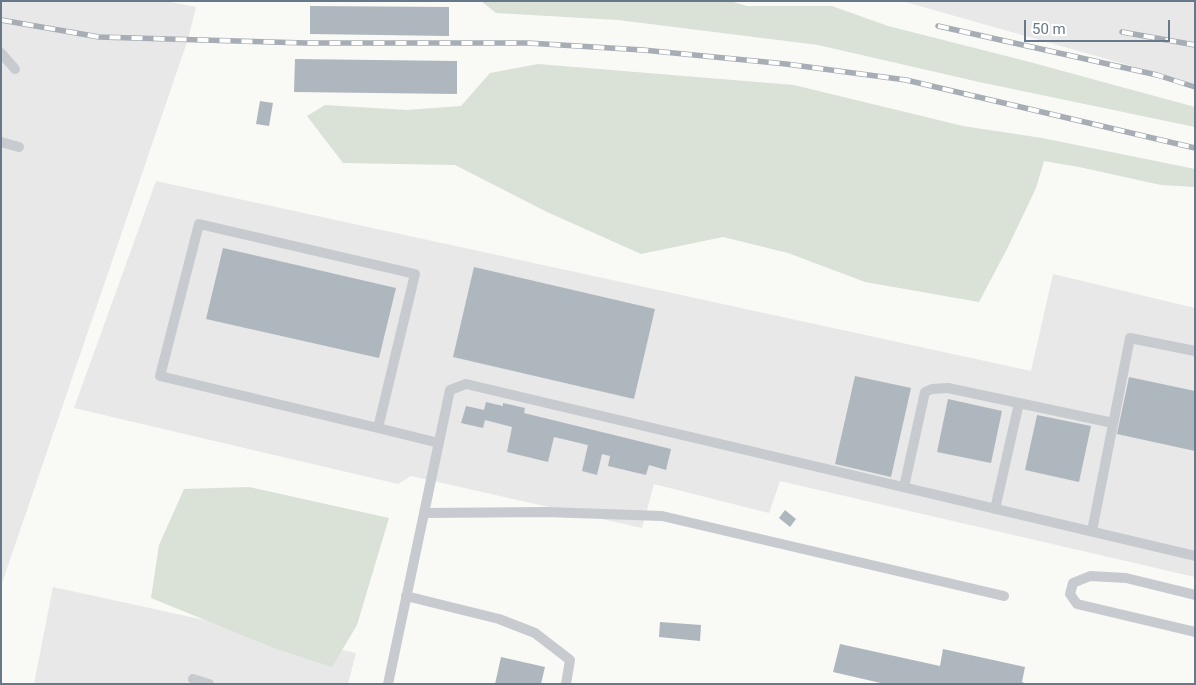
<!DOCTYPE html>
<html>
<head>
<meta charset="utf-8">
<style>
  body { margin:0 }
  #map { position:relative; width:1196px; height:685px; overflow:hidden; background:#f9f9f6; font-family:Roboto,sans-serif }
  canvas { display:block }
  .frame { position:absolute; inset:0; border:2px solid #66788a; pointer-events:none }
  .scale { position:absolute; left:1024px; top:20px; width:146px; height:22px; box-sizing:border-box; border:2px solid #66788a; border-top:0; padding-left:6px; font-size:15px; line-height:18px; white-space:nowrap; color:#66788a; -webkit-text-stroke:4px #fff; paint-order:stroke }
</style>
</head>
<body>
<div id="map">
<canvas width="1196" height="685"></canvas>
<div class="frame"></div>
<div class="scale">50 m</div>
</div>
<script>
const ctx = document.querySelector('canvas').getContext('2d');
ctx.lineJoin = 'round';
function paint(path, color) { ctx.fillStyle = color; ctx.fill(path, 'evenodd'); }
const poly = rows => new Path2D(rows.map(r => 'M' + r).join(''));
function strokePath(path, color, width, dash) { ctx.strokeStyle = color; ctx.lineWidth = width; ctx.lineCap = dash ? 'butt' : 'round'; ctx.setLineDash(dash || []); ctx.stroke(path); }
paint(poly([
  [1,1,166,1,196,7,188,39,1,586],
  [902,1,1195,1,1195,84],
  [156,181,1031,371,1053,274,1195,308,1195,577,780,481,769,513,654,484,642,528,411,476,398,484,74,408],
  [53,587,356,653,348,684,34,684]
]), '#e7e8e7');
paint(poly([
  [481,1,730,1,747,6,832,6,888,26,1026,61,1195,107,1195,127,979,82,818,45,618,20,496,13],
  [538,64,794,85,963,126,1042,138,1195,169,1195,187,1161,185,1079,167,1044,161,1036,188,1007,249,979,302,865,282,788,253,723,237,641,254,547,212,455,165,343,163,307,116,325,105,407,110,461,106,490,73],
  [249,487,389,518,357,625,332,667,274,648,151,598,159,545,184,489]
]), '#dae1d7');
paint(poly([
  [310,6,449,7,449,36,310,34],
  [295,59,457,61,457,94,294,92],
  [260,101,273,103,269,126,256,124],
  [223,248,396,288,379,358,206,319],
  [474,267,655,309,634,399,453,357],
  [855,376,911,388,891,477,835,464],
  [1129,377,1195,391,1195,451,1117,434],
  [948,399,1002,411,991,463,937,452],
  [486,402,503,406,503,403,525,408,524,413,671,449,666,470,649,465,646,475,608,466,610,456,602,454,597,475,582,471,588,445,554,437,548,462,507,452,512,427,485,420,483,428,461,423,466,406,484,410],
  [1037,415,1091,426,1079,482,1025,470],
  [785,510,796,519,790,527,779,518],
  [660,622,701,625,700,641,659,637],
  [840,644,940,666,943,649,1025,667,1022,682,1027,684,885,684,833,672],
  [501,657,545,667,541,684,495,684]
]), '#afb7be');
strokePath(poly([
  [1,53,15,69],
  [1,142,19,147],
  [378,428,415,274,199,224,160,376,378,428,439,443],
  [904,487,925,392,932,389,948,388,1113,423],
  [995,509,1019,403],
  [424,513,546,512,662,516,1004,596],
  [1092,531,1130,338,1195,351],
  [1195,595,1126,578,1090,576,1073,583,1070,594,1077,604,1195,632],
  [406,596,499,619,535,633,570,660,566,684],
  [193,679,209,684],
  [388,684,450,390,466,384,1195,556]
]), '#c7cbcf', 10);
const rail = poly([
  [1,20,99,37,306,43,528,43,643,50,786,64,906,80,1195,148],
  [938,26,1157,75,1195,87],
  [1122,32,1195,45]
]);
strokePath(rail, '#a7adb4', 5.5);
strokePath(rail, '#fff', 4, [11]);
</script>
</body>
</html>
